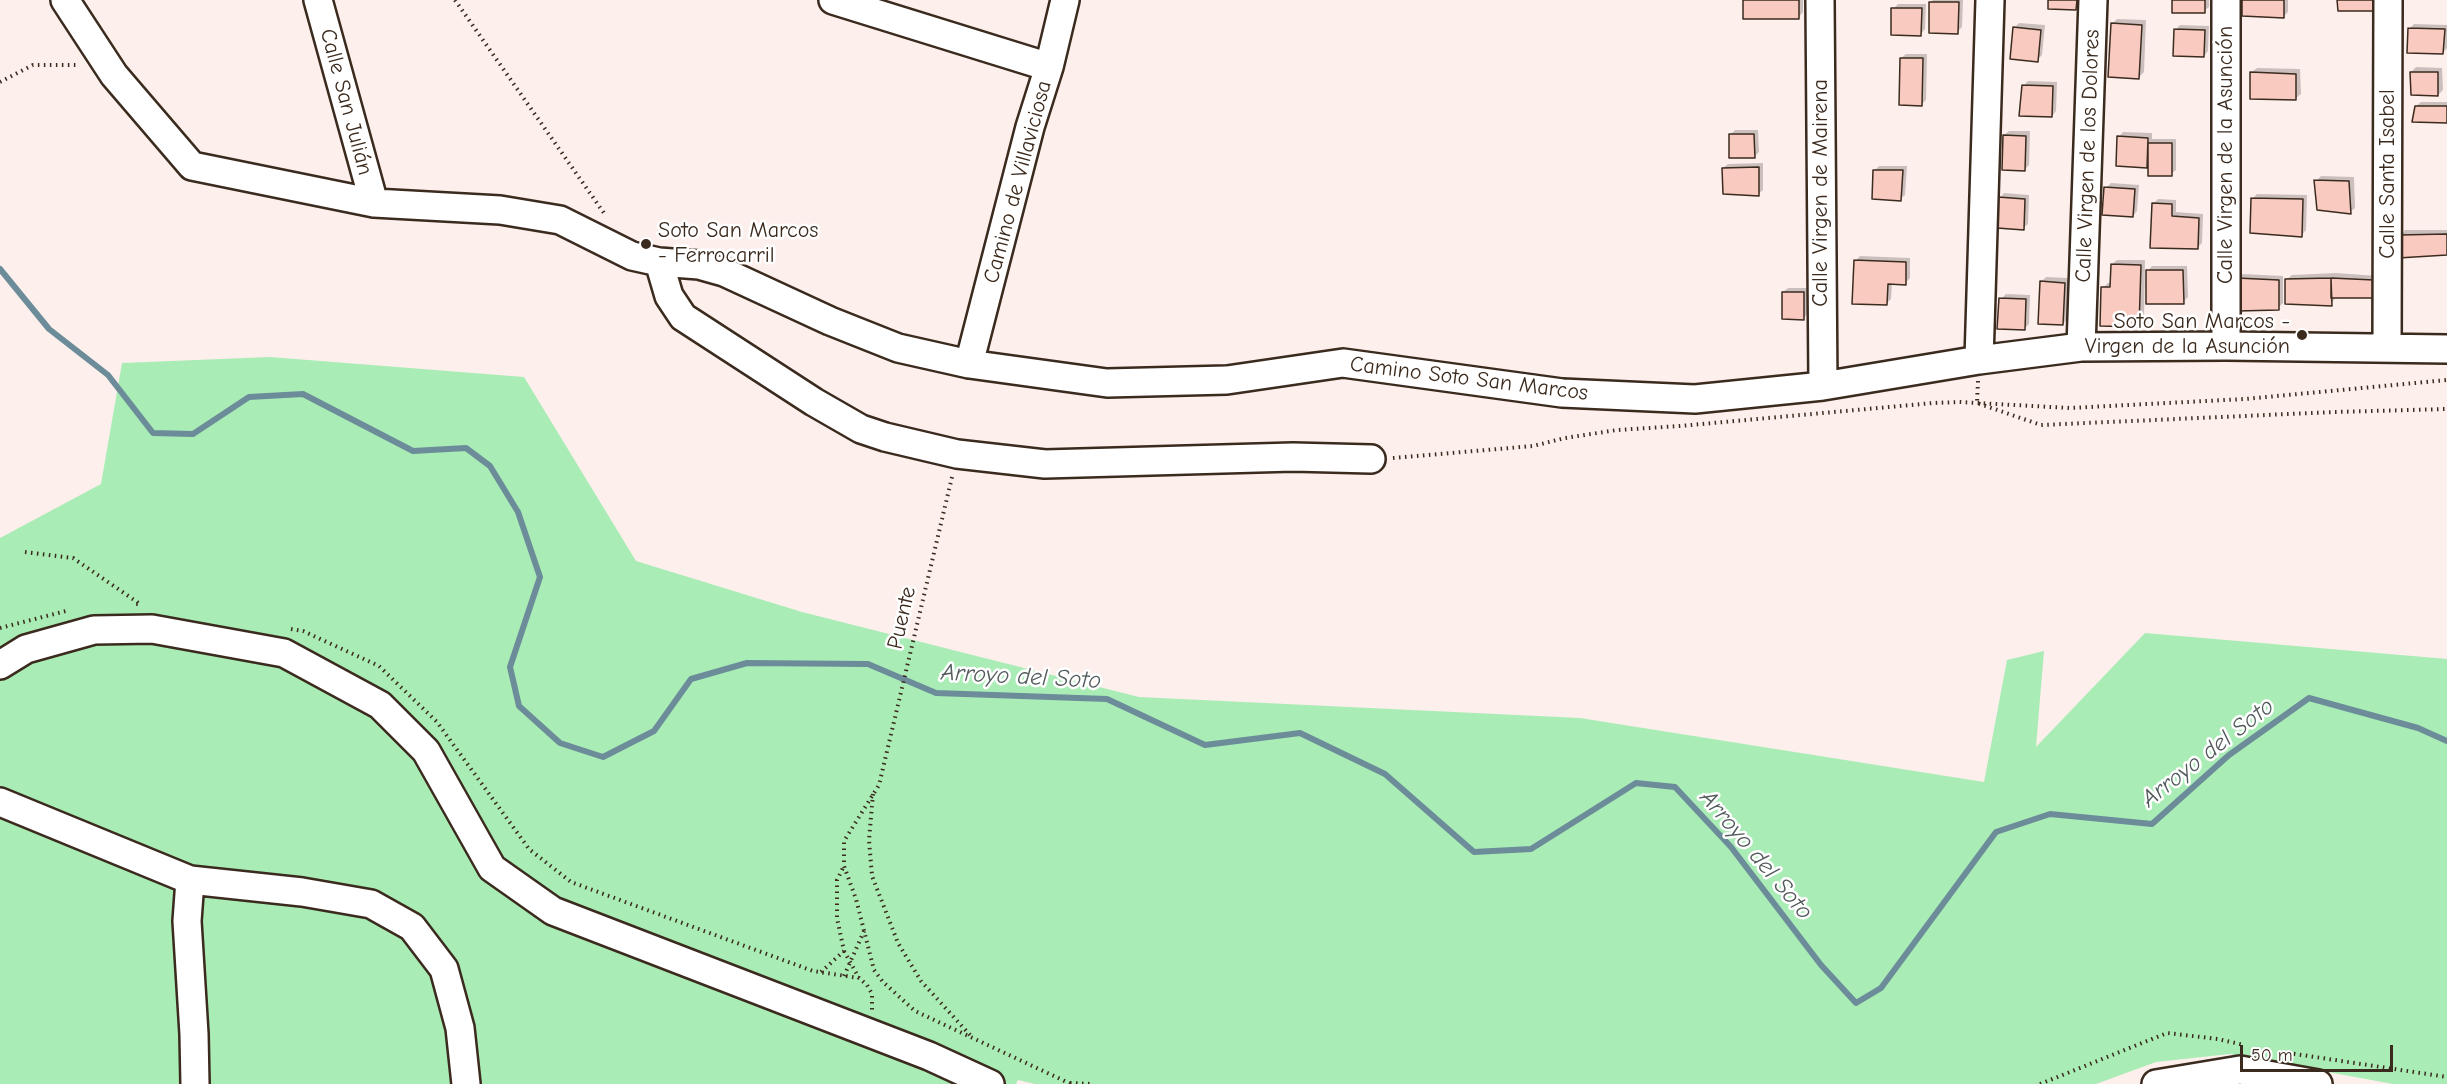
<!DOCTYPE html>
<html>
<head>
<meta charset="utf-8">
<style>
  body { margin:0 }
  #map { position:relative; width:2447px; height:1084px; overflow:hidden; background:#fdefec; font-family:"Comic Neue",sans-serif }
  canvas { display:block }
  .scale { position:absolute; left:2240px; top:1045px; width:153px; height:27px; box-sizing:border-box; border:3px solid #3b2a1e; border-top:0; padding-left:8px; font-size:18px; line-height:21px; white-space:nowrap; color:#3b2a1e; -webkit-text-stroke:4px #fff; paint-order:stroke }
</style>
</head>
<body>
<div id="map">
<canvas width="2447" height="1084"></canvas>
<div class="scale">50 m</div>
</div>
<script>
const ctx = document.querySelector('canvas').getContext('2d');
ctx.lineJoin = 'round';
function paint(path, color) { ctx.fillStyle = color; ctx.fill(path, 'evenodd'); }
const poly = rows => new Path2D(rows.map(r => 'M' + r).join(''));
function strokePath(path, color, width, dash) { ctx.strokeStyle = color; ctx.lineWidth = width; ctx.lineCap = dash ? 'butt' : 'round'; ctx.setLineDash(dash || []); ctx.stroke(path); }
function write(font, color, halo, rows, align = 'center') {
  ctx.font = font + ' "Comic Neue",sans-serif'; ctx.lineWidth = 5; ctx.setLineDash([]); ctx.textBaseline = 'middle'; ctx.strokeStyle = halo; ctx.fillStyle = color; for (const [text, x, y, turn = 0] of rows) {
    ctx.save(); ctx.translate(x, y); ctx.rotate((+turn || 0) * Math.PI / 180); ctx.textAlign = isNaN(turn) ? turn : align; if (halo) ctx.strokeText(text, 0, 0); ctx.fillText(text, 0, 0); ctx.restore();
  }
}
paint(poly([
  [270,357,524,377,636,561,802,612,1139,697,1580,718,1984,782,2007,660,2044,651,2036,747,2145,633,2447,659,2447,1084,2393,1084,2230,1054,2156,1062,2096,1084,1035,1084,1018,1080,1016,1084,0,1084,0,538,101,484,122,363]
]), '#aaecb6');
paint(poly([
  [1744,0,1803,0,1803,12,1799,17],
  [1933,0,1963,0,1962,27,1957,32,1931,2],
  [2050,0,2081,0,2081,4,2076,9],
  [2173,0,2209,0,2209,7,2204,11],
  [2244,0,2288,0,2288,12,2283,17],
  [1898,4,1926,4,1925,29,1921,34,1893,9],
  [2117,19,2146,20,2144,72,2139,77,2112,24],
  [2019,23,2045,25,2042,55,2037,60,2014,28],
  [2414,24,2447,25,2447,48,2443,53,2410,28],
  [2180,25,2209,26,2208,51,2204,56,2176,29],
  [1906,54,1927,54,1926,100,1922,104,1901,58],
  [2416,67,2442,68,2443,90,2438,95,2411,72],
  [2257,68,2300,69,2301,94,2296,98,2252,72],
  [2028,81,2057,82,2056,111,2052,116,2023,86],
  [2421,102,2447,102,2447,121,2416,106],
  [1735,130,1758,130,1759,152,1754,157,1730,135],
  [2009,131,2030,131,2029,165,2024,170,2004,135],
  [2123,132,2152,133,2152,139,2176,139,2176,170,2171,174,2149,166,2118,165,2119,137],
  [1763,163,1763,190,1758,194,1723,168,1728,164],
  [1879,166,1907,166,1905,195,1900,199,1874,171],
  [2321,176,2354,177,2355,208,2350,212,2316,181],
  [2111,183,2139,185,2137,211,2133,216,2106,188],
  [2004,193,2029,195,2028,224,2023,228,2000,198],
  [2257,194,2307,195,2306,230,2302,235,2252,199],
  [2158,199,2176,200,2176,212,2203,214,2202,243,2197,248,2153,204],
  [2405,230,2447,230,2447,253,2401,235],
  [1860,256,1910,258,1910,278,1905,283,1892,283,1891,299,1886,304,1855,261],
  [2117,260,2145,260,2144,321,2139,326,2103,288,2108,283,2112,283,2112,264],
  [2152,266,2187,266,2188,297,2183,302,2147,272],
  [2336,273,2378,276,2379,292,2336,297,2331,304,2287,279,2292,275],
  [2243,274,2283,276,2283,303,2278,308,2238,278],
  [2046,277,2069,278,2067,319,2063,324,2041,282],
  [1788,288,1808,288,1808,313,1804,318,1783,292],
  [2006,294,2030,295,2029,324,2024,329,2001,299]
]), '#0003');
strokePath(poly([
  [0,269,49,329,108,375,153,433,193,434,249,397,303,394,413,451,466,448,490,466,518,512,540,577,510,667,519,706,560,743,603,757,654,731,691,679,747,663,868,664,936,693,1107,699,1205,745,1300,733,1385,774,1474,852,1531,849,1636,783,1675,787,1731,847,1821,965,1856,1003,1881,988,1996,832,2050,814,2152,824,2229,755,2309,698,2418,728,2447,741]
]), '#6c8c9a', 6);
const building = poly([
  [1743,0,1799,0,1799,19,1743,19,1743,0],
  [2048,0,2077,0,2076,10,2048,9,2048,0],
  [2172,0,2205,0,2205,13,2172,13,2172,0],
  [2242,0,2284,0,2284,18,2242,16,2242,0],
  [2337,0,2376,0,2377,11,2338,11,2337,0],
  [1929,2,1959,2,1958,34,1929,33,1929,2],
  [1891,8,1922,8,1921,36,1891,35,1891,8],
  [2111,23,2142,25,2139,79,2108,77,2111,23],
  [2013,27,2041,30,2038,62,2010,59,2013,27],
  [2408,28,2445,29,2443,54,2407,53,2408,28],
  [2174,29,2205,30,2204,57,2173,56,2174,29],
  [1900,58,1923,58,1922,106,1899,105,1900,58],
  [2250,72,2296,74,2296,100,2250,99,2250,72],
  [2410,72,2438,72,2438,96,2411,95,2410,72],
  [2022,85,2053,86,2052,117,2019,116,2022,85],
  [2415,106,2447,106,2447,123,2412,122,2415,106],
  [1729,134,1754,134,1755,158,1729,158,1729,134],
  [2003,135,2026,136,2025,171,2002,170,2003,135],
  [2117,136,2148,138,2147,168,2116,166,2117,136],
  [2148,143,2172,143,2172,176,2148,176,2148,143],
  [1759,167,1759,196,1723,194,1722,168,1759,167],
  [1873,170,1903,170,1901,201,1872,199,1873,170],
  [2314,180,2349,181,2351,214,2317,210,2314,180],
  [2104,187,2135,189,2133,217,2102,215,2104,187],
  [1998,197,2025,199,2024,230,1997,228,1998,197],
  [2251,198,2303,199,2302,237,2250,233,2251,198],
  [2152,203,2172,204,2172,216,2199,218,2198,249,2150,248,2152,203],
  [2447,234,2447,255,2398,258,2399,235,2447,234],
  [1854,260,1906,262,1906,285,1888,284,1887,305,1852,304,1854,260],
  [2111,264,2141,265,2139,327,2100,326,2101,287,2110,287,2111,264],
  [2146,270,2183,270,2184,304,2146,304,2146,270],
  [2237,278,2279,280,2279,310,2237,311,2237,278],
  [2331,278,2374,280,2375,298,2331,298,2331,278],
  [2331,278,2332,306,2285,304,2285,279,2331,278],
  [2040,281,2065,283,2063,325,2038,324,2040,281],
  [1782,292,1804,292,1804,320,1782,319,1782,292],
  [1999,298,2026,299,2025,330,1997,329,1999,298]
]);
paint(building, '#f9cabf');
strokePath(building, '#3b2a1e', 1.5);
const minor = poly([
  [65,0,114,75,192,166,374,203,500,210,560,220,632,256,659,262,699,265,724,272,830,321,898,348,969,364,1107,383,1227,380,1343,363,1562,393,1695,399,1823,386,1979,360,2081,347,2226,346,2447,349],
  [318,0,374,203],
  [833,0,1049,67],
  [1820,0,1823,386],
  [2226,0,2226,346],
  [659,262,669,296,683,317,814,402,861,429,885,437,957,454,1045,464,1293,457,1371,459],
  [2081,347,2093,0],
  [2387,348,2388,0],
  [1979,360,1990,0],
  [969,364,1030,127,1049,67,1065,0],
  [0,665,26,649,94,630,152,629,284,653,380,705,426,751,492,868,553,911,929,1056,990,1084],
  [0,802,190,880,187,921,194,1034,195,1084],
  [190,880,302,892,371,904,412,927,444,969,460,1028,466,1084],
  [2156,1084,2240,1070,2318,1084]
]);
strokePath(minor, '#3b2a1e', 32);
strokePath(poly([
  [455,0,606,216],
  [0,82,33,65,79,65],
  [1978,381,1977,403,2041,425,2334,412,2447,409],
  [1393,458,1533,446,1565,438,1617,430,1680,426,1933,403,1959,402,2070,408,2245,399,2447,380],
  [952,477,879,785,844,841,844,866,856,899,874,970,883,982,915,1011,1071,1084],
  [25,552,73,558,140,604,136,604],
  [0,628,66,611],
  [291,629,303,631,379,666,437,722,529,849,571,882,813,971,859,978,867,985,872,994,872,1010],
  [873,794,869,840,872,876,898,943,921,981,970,1035],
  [844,951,859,978],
  [821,972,844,951,837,918,837,880,844,866],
  [844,976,864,931],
  [2282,1052,2447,1077],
  [1070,1083,1091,1084],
  [2040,1084,2167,1033,2218,1039,2244,1045]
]), '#3b2a1e', 4, [1.5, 4.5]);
strokePath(minor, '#fff', 27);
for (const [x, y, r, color] of [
  [646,244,6,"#3b2a1e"],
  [2302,335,6,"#3b2a1e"]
]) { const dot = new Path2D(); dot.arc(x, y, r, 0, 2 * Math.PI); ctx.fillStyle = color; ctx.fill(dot); strokePath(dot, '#fff', 2); }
write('22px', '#3b2a1e', '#fff', [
  ["Calle San Julián",346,102,75],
  ["Calle Virgen de la Asunción",2226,155,-90],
  ["Calle Virgen de los Dolores",2088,156,-88],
  ["Calle Santa Isabel",2388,174,-90],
  ["Camino de Villaviciosa",1018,182,-75],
  ["Calle Virgen de Mairena",1821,193,-90],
  ["Camino Soto San Marcos",1469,379,7],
  ["Puente",902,618,-77]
]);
write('22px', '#3b2a1e', '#fff', [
  ["Soto San Marcos",658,231],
  ["- Ferrocarril",658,256],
  ["Soto San Marcos -",2290,322,"right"],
  ["Virgen de la Asunción",2290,347,"right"]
], 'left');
write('italic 24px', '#535b5c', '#fff', [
  ["Arroyo del Soto",1021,677,3],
  ["Arroyo del Soto",2208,753,-38],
  ["Arroyo del Soto",1756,855,50]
]);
</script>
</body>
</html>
